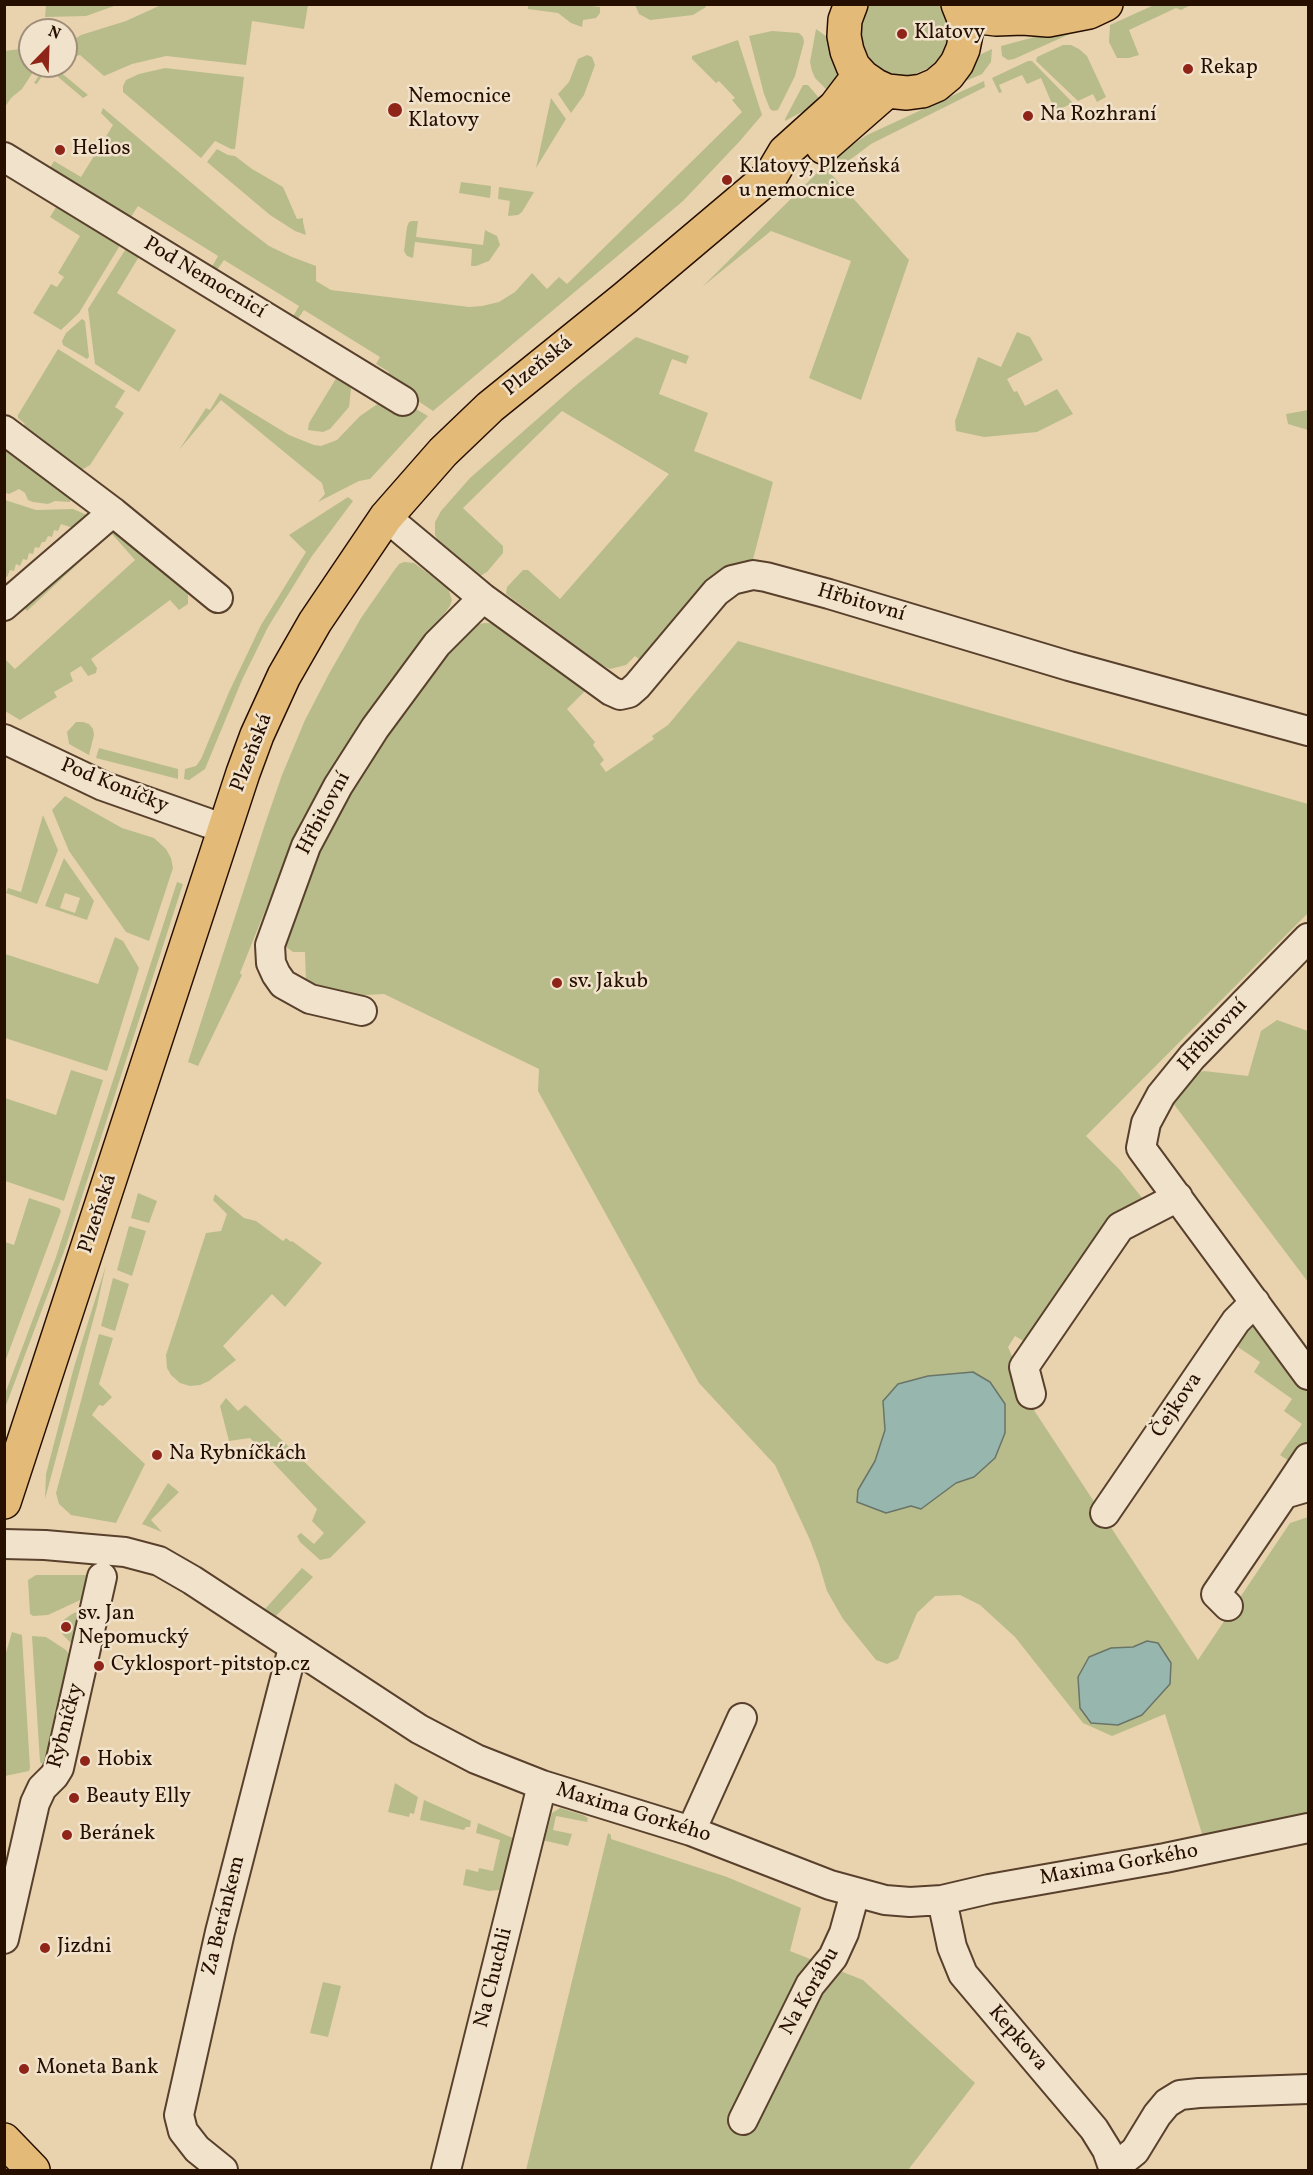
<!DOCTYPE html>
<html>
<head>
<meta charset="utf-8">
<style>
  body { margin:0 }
  #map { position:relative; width:1313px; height:2175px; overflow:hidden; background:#e9d3af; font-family:Vollkorn,serif }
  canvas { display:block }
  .frame { position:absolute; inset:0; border:6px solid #270f00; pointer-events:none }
  .north { position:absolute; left:18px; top:18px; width:60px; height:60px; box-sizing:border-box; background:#f1e2cb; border:2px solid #a08e7a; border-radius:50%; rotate:23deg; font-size:16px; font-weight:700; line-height:24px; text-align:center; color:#270f00 }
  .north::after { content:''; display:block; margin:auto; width:21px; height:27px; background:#8f2418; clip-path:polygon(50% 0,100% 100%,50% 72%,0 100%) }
</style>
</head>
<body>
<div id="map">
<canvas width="1313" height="2175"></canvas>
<div class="frame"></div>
<div class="north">N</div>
</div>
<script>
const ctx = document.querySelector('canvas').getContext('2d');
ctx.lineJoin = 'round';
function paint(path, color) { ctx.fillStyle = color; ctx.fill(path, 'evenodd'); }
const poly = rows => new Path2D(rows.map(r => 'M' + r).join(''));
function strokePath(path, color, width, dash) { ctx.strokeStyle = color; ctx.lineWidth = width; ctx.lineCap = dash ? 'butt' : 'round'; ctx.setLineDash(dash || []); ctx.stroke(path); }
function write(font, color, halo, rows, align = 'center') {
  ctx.font = font + ' Vollkorn,serif'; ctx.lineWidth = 5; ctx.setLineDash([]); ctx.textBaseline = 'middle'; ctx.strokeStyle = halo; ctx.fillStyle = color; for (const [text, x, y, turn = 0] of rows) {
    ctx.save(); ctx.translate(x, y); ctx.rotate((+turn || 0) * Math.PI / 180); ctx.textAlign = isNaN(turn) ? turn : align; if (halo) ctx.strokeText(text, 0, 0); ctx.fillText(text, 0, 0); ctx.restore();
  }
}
paint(poly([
  [1188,4,1189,6,1181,10,1176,8,1129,30,1139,55,1129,58,1117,58,1109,42,1110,25,1154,5],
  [46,5,46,4,117,5,86,16,45,17],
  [161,5,161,4,308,5,304,29,252,21,246,65,166,56,132,64,104,76,80,55,73,57,72,50,75,39,81,35,126,21],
  [528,5,584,5,600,7,600,13,596,18,583,20,582,27,571,23,558,13,528,9],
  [705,5,706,7,693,15,650,20,639,14,635,5],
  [869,5,940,5,949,24,949,36,941,58,933,66,912,75,900,76,888,73,878,67,870,59,860,38,863,15],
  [816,29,830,39,843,65,833,96,815,78,812,71,810,62],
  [772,31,799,33,803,37,804,42,795,76,778,110,773,111,770,109,764,94,749,36],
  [1057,31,1072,33,1014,59,1008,60,1002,56,1001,46],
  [738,40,762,115,739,142,683,201,433,411,385,379,389,372,376,364,380,357,304,310,295,323,291,320,299,306,224,260,215,273,210,270,218,256,138,206,129,220,48,171,54,161,81,177,113,125,101,113,103,108,239,223,269,246,292,257,316,266,316,281,331,290,469,307,482,306,499,302,515,292,532,273,547,289,559,277,567,284,742,112,732,100,735,98,719,81,716,83,692,59,692,56],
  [1063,45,1071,45,1079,49,1087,56,1106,97,1097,102,1093,94,1078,101,1036,61,1037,57],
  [20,49,30,52,30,66,37,66,22,89,11,98,5,107,5,51],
  [992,49,991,62,982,74,947,89,975,57],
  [587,55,592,57,595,65,584,95,571,113,558,94,569,82,578,59],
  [1028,61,1032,61,1073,103,1055,111,1041,78,1027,84,1022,75,999,85,1002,92,999,93,992,78],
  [45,66,53,66,88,95,83,98,51,71,45,71,37,84,34,83],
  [165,68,244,77,235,149,231,149,215,141,201,158,123,92,123,86,126,80,139,74],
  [984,81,985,87,871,144,831,174,909,260,861,400,809,378,851,261,771,231,702,287,823,167,840,153,867,135],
  [803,85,808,85,820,99,817,104,785,121,785,119],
  [551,98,566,119,536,168],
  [217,149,228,155,235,156,252,169,283,187,297,219,303,218,303,222,306,235,295,231,270,215,207,162],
  [461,182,491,186,490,198,459,193],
  [499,187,534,192,522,212,518,215,508,216,510,201,498,199],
  [58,204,122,242,79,313,61,330,33,313,51,284,57,287,64,277,58,273,80,236,50,217],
  [412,221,418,221,416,237,483,245,485,230,497,236,500,245,489,261,476,266,471,266,472,249,415,242,413,258,407,256,404,251,407,227,409,222],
  [127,247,140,255,117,293,176,330,139,392,95,364,88,309],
  [82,319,85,321,89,357,87,359,63,345,62,341,66,333],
  [1017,332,1030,337,1043,360,1007,379,1014,392,1017,391,1025,406,1057,389,1073,414,1037,432,984,437,956,431,955,421,978,357,1001,367],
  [636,337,689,356,686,364,672,359,659,394,708,413,694,451,773,482,751,567,718,573,703,585,640,660,635,656,626,665,610,669,599,663,506,594,507,587,523,570,528,570,560,599,669,474,562,411,463,508,503,546,503,553,487,572,480,576,440,544,435,535,435,522,441,511,470,478,575,386],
  [58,349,125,391,115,407,124,413,90,465,80,471,21,428,25,424,18,418,18,415],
  [340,372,349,383,351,389,349,407,330,429,323,432,308,430,309,423],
  [220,393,289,435,314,445,321,446,337,440,360,416,379,403,409,405,428,416,370,479,359,481,318,502,325,494,322,483,221,400,179,450,206,408,210,410],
  [1308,410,1308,430,1288,424,1286,414],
  [4,445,71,498,70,502,55,501,48,504,33,502,28,500,25,493,19,489,9,494,5,493],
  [348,497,353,501,312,556,268,627,242,680,205,769,189,780,184,779,185,769,196,766,201,759,229,692,261,625,306,552,289,535],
  [5,500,36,510,73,509,87,515,76,529,61,524,58,531,54,530,52,537,48,536,45,542,42,542,39,548,35,547,33,554,29,553,27,560,23,559,20,566,16,564,14,571,10,570,7,577,5,576],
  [111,530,184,589,188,595,188,604,179,610,170,600,91,659,97,668,96,673,88,676,81,666,70,673,73,681,54,692,57,697,20,720,5,711,4,658,15,669,135,560,112,534,85,557,78,549],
  [75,552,82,560,27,611,19,602],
  [404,562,414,563,448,588,452,600,450,606,378,700,328,773,301,821,240,973,242,975,198,1066,188,1062,265,824,282,775,305,720,330,672,361,618,393,572,399,564],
  [485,623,506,624,589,687,567,709,595,742,593,745,604,760,600,764,606,772,654,739,652,736,668,725,738,641,1308,804,1308,913,1086,1136,1119,1169,1147,1204,1027,1343,1015,1336,1008,1347,1016,1365,1026,1398,1198,1660,1290,1523,1308,1517,1308,1817,1203,1837,1165,1714,1112,1736,1083,1723,1015,1637,980,1605,960,1595,935,1596,917,1613,898,1659,887,1664,876,1660,843,1619,827,1591,819,1564,810,1540,775,1465,699,1383,538,1091,539,1069,384,994,347,996,306,983,305,952,293,952,283,945,306,871,355,778,455,639,474,625],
  [76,722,83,722,89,724,93,729,94,735,89,755,69,744,67,732],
  [99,748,178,769,178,779,96,758],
  [65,796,122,828,154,838,166,849,171,858,173,868,149,941,126,932,69,851,52,810],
  [43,815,58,850,37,904,6,893,8,888,21,892],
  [64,858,94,901,87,920,45,906],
  [65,893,80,898,75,913,60,908],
  [177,882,183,884,66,1246,5,1408,5,1394,56,1257],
  [115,937,123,941,139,968,107,1071,5,1038,5,954,98,984],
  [1277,1020,1308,1031,1308,1282,1170,1099,1193,1074,1204,1071,1248,1076,1261,1031],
  [71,1070,103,1080,64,1201,5,1181,5,1098,56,1115],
  [138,1193,157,1201,149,1223,131,1218],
  [215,1194,244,1218,256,1221,283,1241,286,1238,291,1242,292,1241,322,1263,285,1307,272,1294,223,1346,236,1360,209,1381,200,1385,190,1386,180,1383,171,1375,167,1368,166,1355,206,1233,221,1231,227,1214,213,1200],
  [29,1198,59,1208,61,1211,5,1362,5,1242,14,1245],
  [129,1226,146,1231,132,1276,117,1270],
  [106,1265,97,1306,45,1499,46,1474,74,1367],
  [113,1278,129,1284,115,1331,101,1326],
  [1250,1323,1257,1325,1308,1391,1308,1444,1295,1465,1280,1455,1302,1424,1284,1411,1292,1399,1254,1372,1260,1362,1238,1347,1231,1336],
  [99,1334,113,1338,99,1384,112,1397,103,1406,99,1405,92,1415,145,1464,116,1523,71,1515,59,1504,56,1493],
  [226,1398,238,1411,245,1405,248,1407,366,1522,330,1558,320,1560,300,1542,297,1536,301,1533,314,1544,324,1533,312,1521,317,1509,250,1438,229,1441,220,1406],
  [168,1483,179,1492,151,1520,162,1532,142,1524],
  [302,1568,313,1577,276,1616,265,1609],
  [36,1575,89,1575,91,1595,48,1615,33,1616,30,1614,28,1580],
  [86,1608,72,1644,63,1635,59,1627,62,1621,72,1614],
  [12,1632,22,1635,30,1768,29,1771,5,1776,5,1656],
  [32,1636,46,1637,66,1650,71,1657,50,1753,44,1766,40,1762],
  [395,1783,418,1797,414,1814,410,1813,409,1817,388,1812],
  [424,1800,471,1821,470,1827,466,1827,464,1830,420,1820],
  [560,1808,583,1815,588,1818,587,1822,556,1816,553,1830,572,1834,568,1846,542,1840,540,1830,547,1831,552,1813],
  [478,1823,515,1839,504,1885,499,1890,489,1891,463,1885,466,1869,478,1872,479,1868,493,1871,500,1840,476,1833],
  [608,1833,611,1835,611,1839,727,1877,801,1908,790,1951,863,1980,975,2083,908,2170,526,2170],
  [323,1982,341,1986,328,2037,310,2033]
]), '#b8bc8a');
const water = poly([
  [973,1372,990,1382,1005,1404,1005,1433,995,1458,974,1477,956,1483,921,1509,911,1506,886,1513,857,1502,858,1490,875,1461,885,1430,883,1401,898,1384,928,1376,973,1372],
  [1147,1641,1158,1643,1171,1663,1170,1684,1142,1715,1118,1725,1091,1723,1080,1708,1078,1677,1089,1657,1111,1648,1133,1647,1147,1641]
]);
paint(water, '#97b7ae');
strokePath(water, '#6a7468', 1.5);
const minor = poly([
  [4,157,403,401],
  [4,430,113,512,218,598],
  [386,517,483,598,611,691,620,695,629,693,637,686,716,592,732,580,753,575,766,577,829,594,1069,666,1308,731],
  [4,606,113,512],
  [4,739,103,786,225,829],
  [1308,938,1192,1057,1161,1095,1146,1123,1141,1148,1308,1375],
  [362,1011,310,999,283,984,276,974,271,963,270,945,306,846,338,786,375,728,437,644,483,598],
  [1031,1394,1024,1367,1120,1227,1178,1197],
  [1284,1494,1308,1458],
  [1105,1513,1236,1321,1255,1302],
  [4,1544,45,1545,125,1552,159,1561,192,1580,419,1729,476,1759,542,1785,691,1831,830,1885,885,1900,910,1902,942,1900,989,1889,1165,1858,1308,1828],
  [1228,1606,1216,1594,1284,1494,1308,1487],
  [691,1831,742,1718],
  [942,1900,952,1947,963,1974,1094,2129,1107,2150,1114,2170],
  [4,1939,35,1803,42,1788,54,1776,59,1768,102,1577],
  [743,2120,810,1985,833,1957,844,1933,855,1893],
  [1114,2168,1135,2151,1157,2115,1167,2103,1180,2095,1199,2093,1308,2089],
  [223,2170,197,2149,183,2131,179,2115,220,1932,293,1648],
  [446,2170,542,1785]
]);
const major = poly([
  [851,4,845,20,844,36,847,51,853,66,863,77,876,86,887,91,907,93,922,91,936,85,948,75,957,63,963,49,966,34,964,19,958,4],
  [963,15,996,19,1023,18,1048,20,1089,12,1106,4],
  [823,147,887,91],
  [4,1502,243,773,257,735,284,676,315,622,386,517,443,452,490,407,625,298,772,174,785,152,835,107,860,74],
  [4,2140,33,2170]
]);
strokePath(minor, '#58402c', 32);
strokePath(major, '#270f00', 36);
strokePath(minor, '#f1e2cb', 28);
strokePath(major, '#e4ba78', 33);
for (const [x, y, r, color] of [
  [902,34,6,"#8f2418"],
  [1188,69,6,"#8f2418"],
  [395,110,8,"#8f2418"],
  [1028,116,6,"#8f2418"],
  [60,150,6,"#8f2418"],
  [727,180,6,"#8f2418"],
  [557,983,6,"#8f2418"],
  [157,1455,6,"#8f2418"],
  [66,1627,6,"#8f2418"],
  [99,1666,6,"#8f2418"],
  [85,1761,6,"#8f2418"],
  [74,1798,6,"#8f2418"],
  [67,1835,6,"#8f2418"],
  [45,1948,6,"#8f2418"],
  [24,2069,6,"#8f2418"]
]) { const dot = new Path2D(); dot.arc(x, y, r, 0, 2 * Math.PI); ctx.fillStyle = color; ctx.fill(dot); strokePath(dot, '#f1e2cb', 2); }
write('21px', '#270f00', '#f1e2cb', [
  ["Klatovy",914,34],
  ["Rekap",1200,69],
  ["Nemocnice",408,98],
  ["Klatovy",408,122],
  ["Na Rozhraní",1040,116],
  ["Helios",72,150],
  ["Klatovy, Plzeňská",739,168],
  ["u nemocnice",739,192],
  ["sv. Jakub",569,983],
  ["Na Rybníčkách",169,1455],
  ["sv. Jan",78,1615],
  ["Nepomucký",78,1639],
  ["Cyklosport-pitstop.cz",111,1666],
  ["Hobix",97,1761],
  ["Beauty Elly",86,1798],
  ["Beránek",79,1835],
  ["Jizdni",57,1948],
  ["Moneta Bank",36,2069]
], 'left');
write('21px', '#270f00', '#f1e2cb', [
  ["Pod Nemocnicí",204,279,31],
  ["Plzeňská",539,367,-39],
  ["Hřbitovní",861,604,16],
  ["Plzeňská",253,753,-69],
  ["Pod Koníčky",114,787,22],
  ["Hřbitovní",325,814,-62],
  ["Hřbitovní",1214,1036,-47],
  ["Plzeňská",99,1214,-72],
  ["Čejkova",1178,1406,-56],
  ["Rybníčky",67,1726,-75],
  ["Maxima Gorkého",633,1814,17],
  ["Maxima Gorkého",1119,1866,-10],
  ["Za Beránkem",225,1916,-76],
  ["Na Chuchli",495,1978,-76],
  ["Na Korábu",811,1992,-60],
  ["Kepkova",1017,2039,49]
]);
</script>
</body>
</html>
